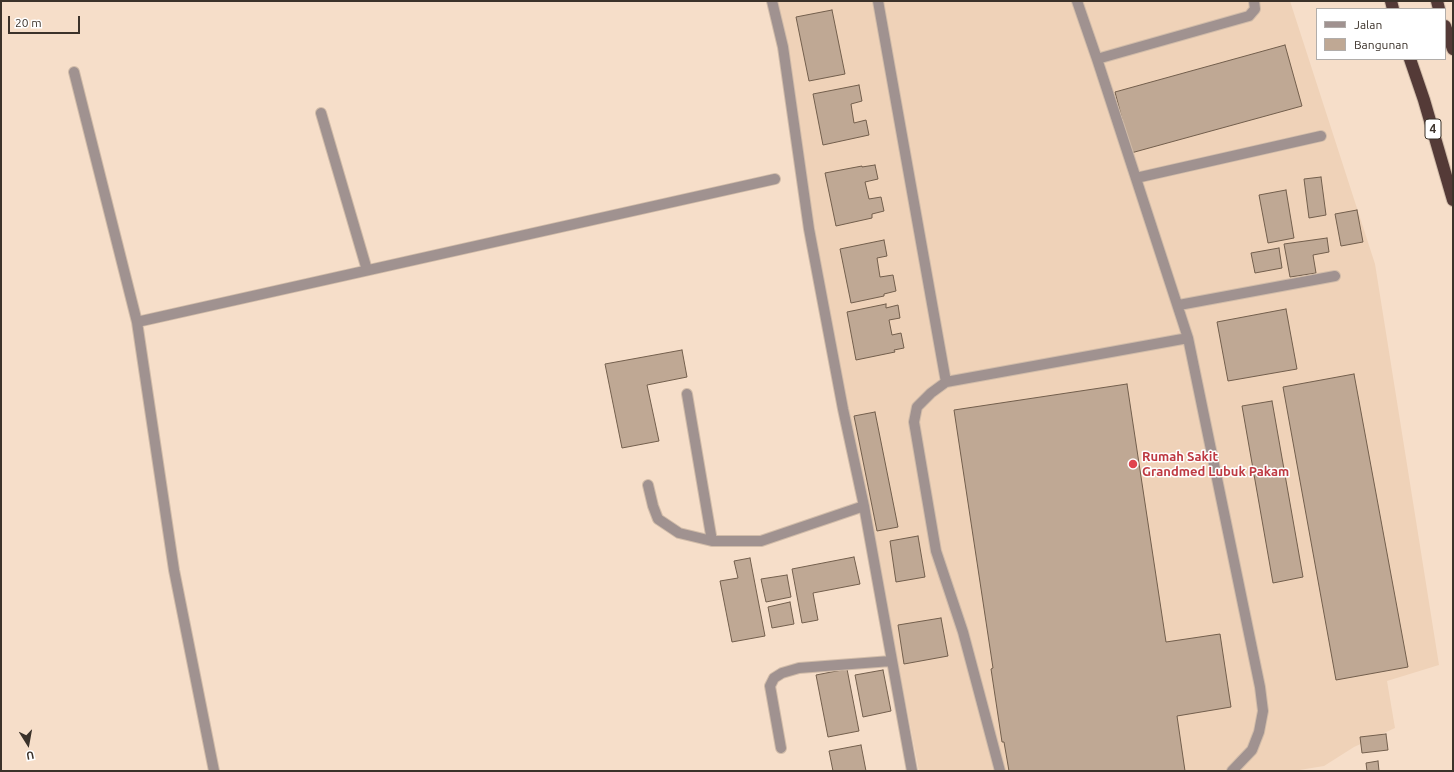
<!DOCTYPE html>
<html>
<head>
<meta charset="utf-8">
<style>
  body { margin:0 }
  #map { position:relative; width:1454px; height:772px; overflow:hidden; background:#f6dec9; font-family:Ubuntu,sans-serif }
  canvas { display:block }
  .frame { position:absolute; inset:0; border:2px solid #3b322a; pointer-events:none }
  .legend { position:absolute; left:1316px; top:8px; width:130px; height:52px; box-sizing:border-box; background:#fff; border:1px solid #b1adaa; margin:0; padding:5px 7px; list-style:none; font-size:12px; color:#3b322a }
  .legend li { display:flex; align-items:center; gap:8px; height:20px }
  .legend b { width:20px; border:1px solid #b1adaa }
  .north { position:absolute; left:8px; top:724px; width:40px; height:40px; -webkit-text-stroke:3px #fff; paint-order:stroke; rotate:169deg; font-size:11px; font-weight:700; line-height:16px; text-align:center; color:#3b322a }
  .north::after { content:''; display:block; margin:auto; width:14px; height:18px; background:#3b322a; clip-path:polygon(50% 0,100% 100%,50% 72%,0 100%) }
  .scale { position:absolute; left:8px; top:16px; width:72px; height:18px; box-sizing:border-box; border:2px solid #3b322a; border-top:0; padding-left:5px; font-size:12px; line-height:14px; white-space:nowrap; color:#3b322a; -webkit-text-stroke:3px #fff; paint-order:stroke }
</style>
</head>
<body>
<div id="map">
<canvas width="1454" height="772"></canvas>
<div class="frame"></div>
<ul class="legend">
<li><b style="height:5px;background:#a09290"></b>Jalan</li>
<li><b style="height:11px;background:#bfa894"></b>Bangunan</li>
</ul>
<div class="north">U</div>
<div class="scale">20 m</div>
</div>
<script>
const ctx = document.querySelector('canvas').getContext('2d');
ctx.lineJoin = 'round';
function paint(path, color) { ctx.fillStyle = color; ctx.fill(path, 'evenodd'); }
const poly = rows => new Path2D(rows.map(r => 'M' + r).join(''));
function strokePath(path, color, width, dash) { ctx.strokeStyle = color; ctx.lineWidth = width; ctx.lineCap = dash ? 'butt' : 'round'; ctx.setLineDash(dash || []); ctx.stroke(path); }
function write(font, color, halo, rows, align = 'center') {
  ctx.font = font + ' Ubuntu,sans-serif'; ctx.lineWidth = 3; ctx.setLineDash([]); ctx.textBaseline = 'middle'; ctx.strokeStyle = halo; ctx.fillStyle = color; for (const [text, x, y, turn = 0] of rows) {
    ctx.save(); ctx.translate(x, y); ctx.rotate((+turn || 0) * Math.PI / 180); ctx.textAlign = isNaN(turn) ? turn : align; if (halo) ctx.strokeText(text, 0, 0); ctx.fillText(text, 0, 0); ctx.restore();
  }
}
paint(poly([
  [768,1,1290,1,1375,264,1439,665,1387,681,1395,728,1354,747,1324,766,1293,771,989,771,988,770,978,771,919,771]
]), '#efd2b8');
const building = poly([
  [832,10,845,74,809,81,796,17,832,10],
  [1285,45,1302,106,1131,153,1115,92,1285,45],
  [859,85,862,101,851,104,854,123,866,120,869,135,823,145,813,94,859,85],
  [875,165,878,179,865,182,869,199,881,197,884,211,872,214,872,218,836,226,825,173,862,166,862,167,875,165],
  [1321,177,1326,215,1309,218,1304,179,1321,177],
  [1286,190,1294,238,1268,243,1259,195,1286,190],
  [1357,210,1363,242,1341,246,1335,214,1357,210],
  [1327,238,1329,252,1313,255,1316,273,1290,277,1284,244,1327,238],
  [884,240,887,256,877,258,880,277,893,275,896,291,884,294,884,296,851,303,840,249,884,240],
  [1279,248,1282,268,1255,273,1251,253,1279,248],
  [886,304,886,308,898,305,900,318,889,320,892,335,901,333,904,348,894,350,895,352,856,360,847,312,886,304],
  [1286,309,1297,369,1228,381,1217,322,1286,309],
  [682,350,687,377,647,385,659,441,622,448,605,364,682,350],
  [1354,374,1408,667,1336,680,1283,387,1354,374],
  [1127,384,1166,642,1220,634,1231,707,1177,716,1185,771,1009,771,1004,742,1002,742,991,669,993,668,954,410,1127,384],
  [1272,401,1303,577,1273,583,1242,406,1272,401],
  [875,412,898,527,877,531,854,416,875,412],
  [918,536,925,577,896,582,890,541,918,536],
  [854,557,860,584,813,593,818,620,802,623,792,569,854,557],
  [750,558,765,636,732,642,720,581,738,578,734,561,750,558],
  [787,575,791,597,766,602,761,579,787,575],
  [790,602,794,624,772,628,768,607,790,602],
  [941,618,948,656,904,664,898,625,941,618],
  [847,669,859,731,828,737,816,675,847,669],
  [883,670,891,711,863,717,855,675,883,670],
  [1386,734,1388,750,1362,753,1360,737,1386,734],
  [861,745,866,771,833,771,829,751,861,745],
  [1378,761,1379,771,1367,771,1366,763,1378,761]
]);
paint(building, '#bfa894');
strokePath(building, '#735f4d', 1);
const minor = poly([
  [772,1,783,47,809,229,843,409,864,506,912,771],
  [878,1,946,382,931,393,917,407,914,422,936,551,963,632,1000,771],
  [1077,1,1097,59,1188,338,1260,687,1263,711,1259,732,1252,750,1232,771],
  [1097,59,1249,16,1255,9,1254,1],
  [74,72,137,322,174,570,214,771],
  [321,113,367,270],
  [1136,178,1321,136],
  [1179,305,1335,276],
  [137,322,775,179],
  [946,382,1188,338],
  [687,394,712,541],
  [648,485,653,506,658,519,679,533,712,541,761,541,864,506],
  [781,748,770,686,774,678,782,673,799,668,891,661]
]);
const highway = poly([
  [1391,1,1393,9],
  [1437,1,1439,9],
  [1445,26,1453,49],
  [1410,59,1424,100,1453,200]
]);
strokePath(minor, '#d1bca9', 12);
strokePath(highway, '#d1bca9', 14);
strokePath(minor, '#a09290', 10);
strokePath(highway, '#543a37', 12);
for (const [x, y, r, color] of [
  [1133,464,5,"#e0444e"]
]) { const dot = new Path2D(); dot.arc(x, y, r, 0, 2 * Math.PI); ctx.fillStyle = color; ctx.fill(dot); strokePath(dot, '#fff', 1.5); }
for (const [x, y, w] of [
  [1433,129,16]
]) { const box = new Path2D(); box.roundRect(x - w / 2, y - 10, w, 20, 3); ctx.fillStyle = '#fff'; ctx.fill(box); strokePath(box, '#3b322a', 1); }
write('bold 12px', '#3b322a', null, [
  ["4",1433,129]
]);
write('bold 13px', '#be3a42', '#fff', [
  ["Rumah Sakit",1142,457],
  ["Grandmed Lubuk Pakam",1142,472]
], 'left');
</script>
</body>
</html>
